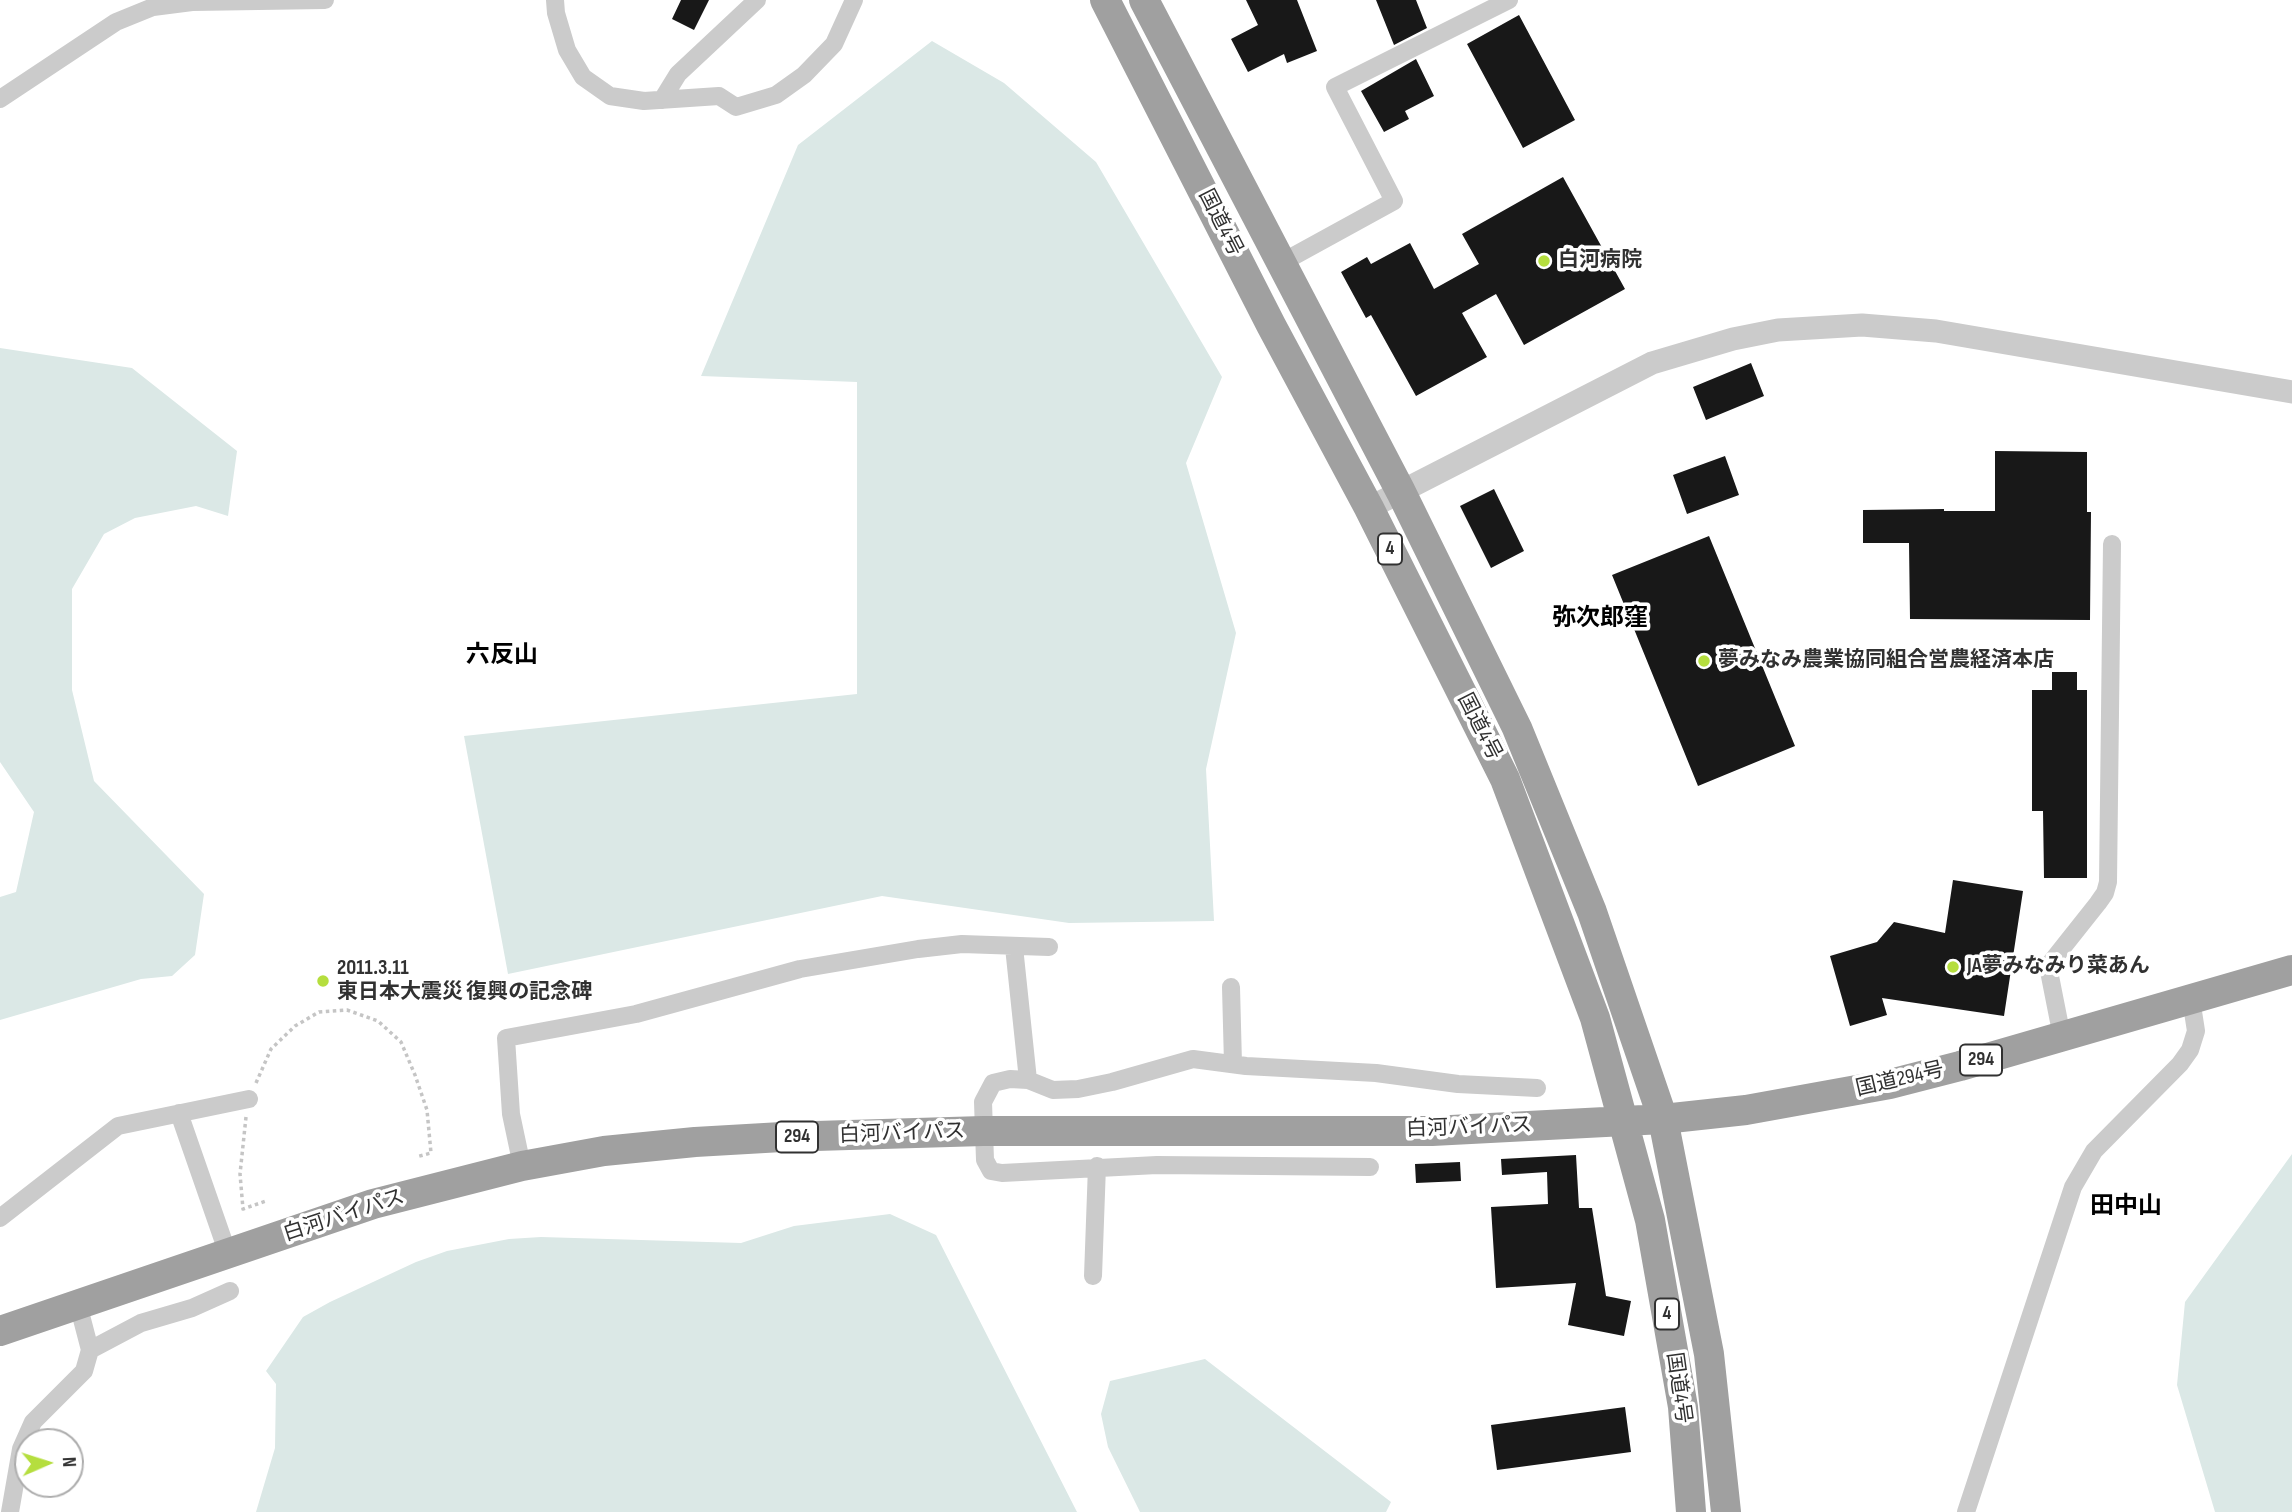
<!DOCTYPE html>
<html>
<head>
<meta charset="utf-8">
<style>
  body { margin:0 }
  #map { position:relative; width:2292px; height:1512px; overflow:hidden; background:#fff; font-family:"Sofia Sans Condensed",sans-serif }
  canvas { display:block }
  .north { position:absolute; left:14px; top:1428px; width:70px; height:70px; box-sizing:border-box; background:#fff; border:2px solid #adadad; border-radius:50%; rotate:87deg; font-size:19px; font-weight:700; line-height:28px; text-align:center; color:#313131 }
  .north::after { content:''; display:block; margin:auto; width:24px; height:32px; background:#b5de3e; clip-path:polygon(50% 0,100% 100%,50% 72%,0 100%) }
</style>
</head>
<body>
<div id="map">
<canvas width="2292" height="1512"></canvas>
<div class="north">N</div>
</div>
<script>
const ctx = document.querySelector('canvas').getContext('2d');
ctx.lineJoin = 'round';
function paint(path, color) { ctx.fillStyle = color; ctx.fill(path, 'evenodd'); }
const poly = rows => new Path2D(rows.map(r => 'M' + r).join(''));
function strokePath(path, color, width, dash) { ctx.strokeStyle = color; ctx.lineWidth = width; ctx.lineCap = dash ? 'butt' : 'round'; ctx.setLineDash(dash || []); ctx.stroke(path); }
function write(font, color, halo, rows, align = 'center') {
  ctx.font = font + ' "Sofia Sans Condensed","Noto Sans JP",sans-serif'; ctx.lineWidth = 7; ctx.setLineDash([]); ctx.textBaseline = 'middle'; ctx.strokeStyle = halo; ctx.fillStyle = color; for (const [text, x, y, turn = 0] of rows) {
    ctx.save(); ctx.translate(x, y); ctx.rotate((+turn || 0) * Math.PI / 180); ctx.textAlign = isNaN(turn) ? turn : align; if (halo) ctx.strokeText(text, 0, 0); ctx.fillText(text, 0, 0); ctx.restore();
  }
}
paint(poly([
  [932,41,1004,83,1096,162,1222,377,1186,463,1236,633,1206,769,1214,921,1069,923,882,896,508,974,464,736,857,694,857,382,701,376,798,145],
  [0,348,132,368,237,451,228,516,196,506,135,518,104,534,72,589,72,690,94,781,204,894,195,955,172,976,141,979,0,1020,0,897,16,892,34,812,0,762],
  [2292,1154,2292,1512,2215,1512,2177,1385,2185,1302],
  [890,1214,936,1235,1077,1512,256,1512,275,1448,276,1384,266,1371,303,1317,330,1302,416,1262,447,1251,509,1239,541,1237,741,1243,794,1226],
  [1205,1359,1391,1502,1386,1512,1140,1512,1108,1447,1101,1414,1110,1381]
]), '#dbe8e6');
paint(poly([
  [681,0,709,0,694,30,672,19],
  [1246,0,1297,0,1317,51,1287,63,1284,54,1248,72,1231,39,1258,25],
  [1376,0,1416,0,1427,28,1394,45],
  [1519,15,1575,120,1523,148,1467,44],
  [1416,59,1434,96,1405,111,1409,119,1384,132,1361,91],
  [1563,177,1625,289,1524,345,1496,294,1462,313,1487,357,1416,396,1371,315,1366,318,1341,272,1367,257,1371,264,1410,243,1434,289,1479,264,1462,234],
  [1751,363,1764,396,1706,420,1693,387],
  [1995,451,2087,452,2087,512,2091,512,2090,620,1910,619,1909,543,1863,543,1863,510,1944,509,1944,511,1995,511],
  [1725,456,1739,495,1687,514,1673,475],
  [1494,489,1524,551,1491,568,1460,506],
  [1709,536,1795,746,1698,786,1612,575],
  [2052,672,2077,672,2077,690,2087,690,2087,878,2044,878,2043,811,2032,811,2032,690,2052,690],
  [1953,880,2023,891,2004,1016,1882,998,1887,1015,1850,1026,1830,956,1877,942,1894,922,1945,933],
  [1576,1155,1579,1208,1592,1208,1606,1296,1631,1301,1624,1336,1568,1325,1576,1283,1496,1288,1491,1207,1548,1204,1547,1172,1502,1175,1501,1159],
  [1460,1162,1461,1181,1416,1183,1415,1164],
  [1625,1407,1631,1452,1497,1470,1491,1425]
]), '#181818');
strokePath(poly([
  [256,1083,271,1049,295,1026,319,1012,347,1010,378,1021,401,1042,415,1075,427,1110,431,1153,416,1157],
  [246,1117,240,1174,243,1209,266,1201]
]), '#c5c5c5', 3.5, [3.5, 3.5]);
strokePath(poly([
  [555,0,556,13,567,50,583,77,610,96,644,101,719,96,736,107,776,95,804,75,834,44,854,0],
  [0,99,116,22,153,7,192,2,325,0],
  [662,100,678,74,757,0],
  [1281,263,1394,201,1335,87,1509,0],
  [1014,947,1028,1080],
  [1231,987,1233,1064],
  [2062,1037,2048,966,2098,903,2105,893,2108,882,2112,544],
  [179,1113,228,1254],
  [522,1166,511,1114,506,1038,636,1014,800,969,918,949,962,944,1049,947],
  [1370,1167,1157,1165,1002,1173,991,1171,985,1160,983,1102,993,1083,1010,1079,1028,1080,1053,1090,1078,1089,1112,1082,1193,1059,1246,1066,1376,1073,1458,1084,1537,1088],
  [0,1218,118,1126,249,1099],
  [1093,1276,1097,1166],
  [90,1350,141,1323,192,1308,230,1291],
  [10,1512,21,1449,33,1422,84,1371,90,1350,78,1304],
  [1966,1512,2073,1187,2094,1151,2180,1064,2190,1050,2196,1031,2191,999]
]), '#cbcbcb', 18);
strokePath(poly([
  [1369,508,1652,363,1733,339,1778,330,1862,325,1936,331,2292,392]
]), '#cbcbcb', 23);
strokePath(poly([
  [1105,0,1271,325,1369,508,1505,779,1595,1018,1650,1220,1683,1407,1691,1512],
  [1144,0,1401,492,1517,728,1592,912,1663,1119,1709,1354,1726,1512],
  [0,1331,373,1204,522,1166,604,1151,695,1142,782,1137,983,1131,1432,1131,1663,1119,1746,1110,1890,1084,1960,1066,2292,970]
]), '#a0a0a0', 30);
for (const [x, y, r, color] of [
  [1544,261,7,"#b5de3e"],
  [1704,661,7,"#b5de3e"],
  [1953,967,7,"#b5de3e"],
  [323,981,7,"#b5de3e"]
]) { const dot = new Path2D(); dot.arc(x, y, r, 0, 2 * Math.PI); ctx.fillStyle = color; ctx.fill(dot); strokePath(dot, '#fff', 2.5); }
for (const [x, y, w] of [
  [1390,549,24],
  [1981,1060,42],
  [797,1137,42],
  [1667,1314,24]
]) { const box = new Path2D(); box.roundRect(x - w / 2, y - 15.5, w, 31, 5); ctx.fillStyle = '#fff'; ctx.fill(box); strokePath(box, '#313131', 2); }
write('bold 19px', '#313131', null, [
  ["4",1390,549],
  ["294",1981,1060],
  ["294",797,1137],
  ["4",1667,1314]
]);
write('21px', '#313131', '#fff', [
  ["国道4号",1220,223,63],
  ["国道4号",1479,727,63],
  ["国道294号",1900,1080,-13],
  ["白河バイパス",1469,1128,-2],
  ["白河バイパス",902,1134,-2],
  ["白河バイパス",344,1216,-18],
  ["国道4号",1678,1388,82]
]);
write('bold 21px', '#313131', '#fff', [
  ["白河病院",1558,261],
  ["夢みなみ農業協同組合営農経済本店",1718,661],
  ["JA夢みなみり菜あん",1967,967],
  ["2011.3.11",337,969],
  ["東日本大震災 復興の記念碑",337,993]
], 'left');
write('bold 24px', '#000', '#fff', [
  ["弥次郎窪",1600,619],
  ["六反山",502,656],
  ["田中山",2126,1207]
]);
</script>
</body>
</html>
